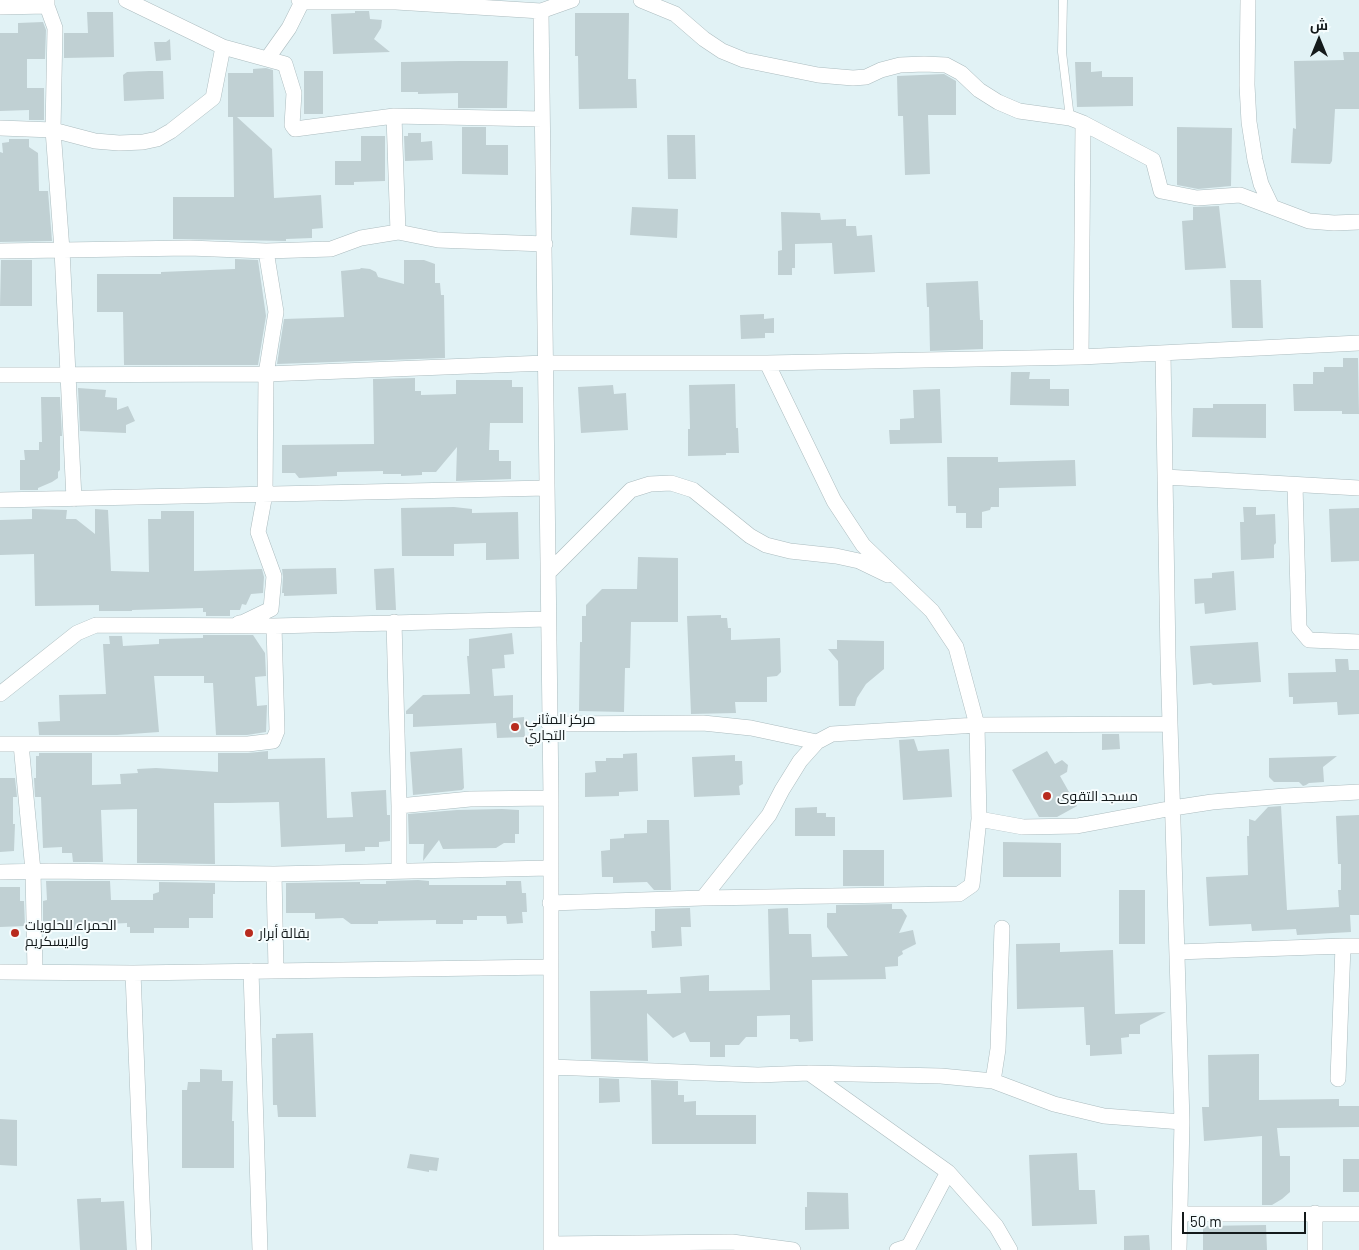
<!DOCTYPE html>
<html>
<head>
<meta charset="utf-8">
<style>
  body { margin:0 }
  #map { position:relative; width:1359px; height:1250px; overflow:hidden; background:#e1f2f5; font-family:Barlow,Cairo,sans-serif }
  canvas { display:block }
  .north { position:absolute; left:1294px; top:15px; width:50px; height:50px; -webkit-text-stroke:4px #f6fdfe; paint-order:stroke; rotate:0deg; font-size:14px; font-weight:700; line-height:20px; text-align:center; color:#141a1b }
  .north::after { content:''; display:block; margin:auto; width:18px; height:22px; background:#141a1b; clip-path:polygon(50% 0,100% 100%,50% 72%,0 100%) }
  .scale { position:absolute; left:1182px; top:1212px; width:124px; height:22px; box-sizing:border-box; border:2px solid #141a1b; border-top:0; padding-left:6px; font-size:15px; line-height:18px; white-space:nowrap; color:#141a1b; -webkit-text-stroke:4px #f6fdfe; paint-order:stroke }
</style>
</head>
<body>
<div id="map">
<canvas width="1359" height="1250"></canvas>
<div class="north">ش</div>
<div class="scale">50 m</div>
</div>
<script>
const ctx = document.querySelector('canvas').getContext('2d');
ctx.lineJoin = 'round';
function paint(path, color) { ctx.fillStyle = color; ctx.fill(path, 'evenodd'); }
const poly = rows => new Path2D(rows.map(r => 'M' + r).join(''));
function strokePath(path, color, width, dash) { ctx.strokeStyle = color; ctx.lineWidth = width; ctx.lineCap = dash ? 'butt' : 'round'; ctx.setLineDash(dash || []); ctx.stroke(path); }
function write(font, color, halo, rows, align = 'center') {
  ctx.font = font + ' Barlow,Cairo,sans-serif'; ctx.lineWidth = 4; ctx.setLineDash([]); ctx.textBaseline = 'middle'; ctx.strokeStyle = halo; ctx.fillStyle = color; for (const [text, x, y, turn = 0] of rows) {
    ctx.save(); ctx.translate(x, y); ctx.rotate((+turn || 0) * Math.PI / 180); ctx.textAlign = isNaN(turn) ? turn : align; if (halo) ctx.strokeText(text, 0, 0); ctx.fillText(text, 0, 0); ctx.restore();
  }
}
paint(poly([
  [355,11,369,11,370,19,382,20,381,28,374,39,390,52,333,54,331,14,355,13],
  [87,12,113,12,114,57,64,58,64,33,88,33],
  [575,13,629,13,628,79,636,79,637,108,579,109,578,56,575,56],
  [43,22,46,30,45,59,27,59,27,88,44,88,44,120,29,120,29,110,0,111,0,33,18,33,18,23],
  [170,39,171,60,156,61,154,42,166,42],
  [1343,52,1359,52,1359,109,1335,109,1332,161,1330,164,1291,163,1293,128,1296,129,1294,61,1344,60],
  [459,61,508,61,507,108,458,108,458,93,418,94,418,92,401,92,401,62],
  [1075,62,1091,62,1091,72,1102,71,1102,77,1133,77,1133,106,1077,107],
  [266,68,273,70,274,117,237,117,272,149,274,198,321,195,323,228,312,229,312,238,286,239,286,241,173,239,173,197,234,197,233,117,228,117,228,73,253,73,253,69],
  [149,71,163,71,164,99,124,101,123,75,127,72],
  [304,71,323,71,323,114,304,114],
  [944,74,956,81,956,115,928,115,930,174,905,175,903,116,898,116,897,76],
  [462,127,486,127,486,145,508,145,508,175,462,174],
  [1177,127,1232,128,1231,186,1198,189,1177,185],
  [408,133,421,133,421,142,432,141,433,160,405,161,404,136,408,136],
  [667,135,695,135,696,179,668,179],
  [361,136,385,136,385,181,354,182,354,185,335,185,335,161,361,161],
  [9,139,29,139,29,147,38,153,39,191,48,191,52,241,0,242,0,152,3,153,2,143,9,142],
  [1219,206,1226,268,1185,270,1182,221,1193,220,1193,207],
  [632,207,678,209,677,238,630,235],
  [781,212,820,213,821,220,846,219,846,226,856,226,857,236,872,235,875,272,834,274,832,243,795,244,795,268,792,268,792,275,778,275,778,251,782,250],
  [235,259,258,260,266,316,258,365,124,365,123,312,97,312,97,274,161,274,161,272,235,269],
  [1,260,32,260,32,306,0,306],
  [404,260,424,260,435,264,435,283,440,283,441,295,444,295,445,358,277,364,284,319,344,317,341,271,360,269,361,268,370,269,376,272,378,277,404,284],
  [1230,280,1261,280,1263,328,1232,328],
  [978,281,980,320,983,320,983,349,930,351,929,307,927,307,926,283],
  [764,314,764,319,774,318,774,333,765,333,765,338,741,339,740,315],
  [1343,358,1358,358,1359,414,1342,414,1342,411,1294,411,1293,384,1313,384,1313,372,1324,372,1324,367,1343,367],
  [1011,372,1030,372,1029,379,1050,379,1050,389,1069,389,1069,406,1010,405],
  [415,378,415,391,421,391,421,395,456,394,456,380,512,380,512,387,523,387,523,423,490,423,489,450,499,450,499,461,511,461,511,479,456,481,457,447,436,472,422,472,422,475,401,476,401,474,383,474,383,471,337,472,337,476,299,478,295,473,282,473,282,445,374,444,373,379],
  [735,384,736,428,738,428,739,453,726,453,726,455,688,456,688,429,690,429,689,385],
  [613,385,614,394,626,393,628,430,581,433,578,387],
  [78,388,106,390,105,397,117,398,117,410,128,406,135,421,126,425,126,433,80,431],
  [940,389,942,443,890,444,889,430,900,430,900,419,914,418,913,390],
  [41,397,60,397,62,436,60,436,60,470,58,472,58,478,52,482,38,488,38,490,20,490,20,460,25,460,24,450,39,450,39,442,42,442],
  [1213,404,1266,404,1266,438,1192,437,1193,408,1213,408],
  [947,457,998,457,998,462,1075,460,1076,486,999,488,999,507,991,507,990,510,982,512,982,528,966,528,966,513,956,513,956,506,948,506],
  [454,507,472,509,472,513,518,512,519,559,486,560,486,543,454,544,454,556,402,556,401,508],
  [1243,507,1256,507,1256,515,1275,514,1276,543,1274,545,1274,558,1241,560,1240,522,1244,522],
  [1359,508,1359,561,1331,562,1329,509],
  [32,509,67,510,66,519,76,519,95,534,95,509,108,510,111,571,149,572,148,519,161,519,161,511,194,511,194,571,262,569,264,577,263,593,251,594,246,605,242,604,240,610,230,610,230,616,206,616,206,612,203,612,203,608,132,610,132,611,99,611,99,605,35,606,34,554,0,555,0,520,32,519],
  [638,557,678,558,678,622,631,622,630,668,625,668,624,712,579,711,580,642,582,642,582,616,586,616,586,605,602,589,637,589],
  [336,568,337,594,284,596,284,593,282,593,283,577,282,569],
  [394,568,396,610,376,610,374,569],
  [1234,571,1236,610,1205,614,1204,603,1195,604,1194,579,1212,578,1212,573],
  [721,615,721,618,727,618,728,628,731,628,731,640,780,638,781,672,777,676,767,677,767,702,735,702,736,713,691,714,687,616],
  [512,633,514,654,504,655,505,668,492,669,494,696,513,695,513,718,524,717,525,737,497,738,496,723,413,727,413,714,406,714,406,711,423,695,470,694,467,656,469,656,469,639],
  [203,635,253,635,265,653,266,676,255,677,257,706,267,705,266,732,247,735,216,735,213,683,204,683,204,676,154,676,159,732,117,735,39,735,38,722,60,721,59,695,106,694,103,644,110,644,109,636,122,636,123,646,159,644,159,639,203,638],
  [837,640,884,641,884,669,866,684,857,698,855,706,839,706,838,661,828,649,837,649],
  [1258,642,1261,682,1213,685,1211,683,1193,685,1190,646],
  [1335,659,1348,659,1349,670,1359,670,1359,714,1338,715,1337,702,1293,704,1293,697,1289,697,1288,673,1336,672],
  [1102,734,1119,734,1120,749,1102,750],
  [914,739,918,751,949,749,952,797,903,800,899,740],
  [462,748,464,788,462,790,413,795,410,752],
  [268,751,268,759,325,758,327,818,353,817,351,792,386,790,387,815,390,815,390,841,379,842,379,847,365,847,365,851,345,852,345,844,281,847,279,802,229,803,214,803,215,864,137,863,137,809,101,810,103,862,73,862,72,853,62,853,62,847,43,848,41,797,35,797,34,778,36,778,36,756,39,756,39,753,92,753,92,785,121,784,120,774,138,773,137,769,156,768,218,772,218,753,248,753],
  [1047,751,1055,764,1062,760,1068,765,1067,772,1060,776,1077,806,1057,817,1039,817,1012,770],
  [637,753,638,791,619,792,619,796,585,797,585,773,596,772,595,761,606,761,606,758,623,758,623,754],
  [735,755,735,761,742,761,743,784,739,786,740,795,694,797,692,757],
  [1337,756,1323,767,1324,782,1309,783,1306,785,1303,786,1299,782,1274,782,1269,777,1269,758],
  [0,778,15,778,17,797,13,797,13,824,15,824,14,851,0,852],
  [1281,806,1287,910,1339,907,1338,890,1341,890,1341,864,1338,864,1336,816,1359,815,1359,915,1350,915,1351,932,1297,935,1296,929,1252,931,1251,924,1209,926,1206,877,1248,875,1247,836,1249,836,1249,819,1255,821,1268,807],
  [817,807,817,813,826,813,826,817,835,817,835,836,795,836,795,808],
  [502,809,519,810,519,834,515,834,515,843,504,843,496,848,443,849,439,840,423,861,424,844,409,844,408,814,457,810],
  [647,820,669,820,671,890,654,890,647,882,613,883,613,877,602,877,601,851,610,850,610,839,624,838,624,834,647,833],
  [1003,842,1061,843,1061,877,1003,877],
  [843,850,884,850,884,886,843,886],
  [418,880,429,881,429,885,506,885,506,881,521,881,522,893,526,893,527,912,522,912,523,923,507,924,506,916,477,916,477,920,463,920,463,924,436,924,436,920,378,921,378,924,351,924,343,918,315,919,315,913,286,913,286,883,360,882,360,884,386,884,386,881],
  [46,881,110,881,111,900,153,900,153,894,159,892,159,882,215,883,215,894,213,894,213,918,189,918,189,928,154,928,154,933,130,933,130,927,127,927,127,923,90,925,90,927,71,929,71,924,43,925,43,901,47,900],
  [0,887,20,887,20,901,24,901,25,926,0,927],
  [1119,890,1145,890,1145,944,1119,944],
  [892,904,892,909,902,909,907,916,899,933,913,930,916,944,902,951,903,954,898,957,898,966,885,967,886,979,812,980,813,1041,799,1042,798,1039,790,1039,790,1015,757,1016,757,1037,746,1037,739,1045,725,1045,725,1057,710,1057,710,1042,690,1042,685,1032,673,1038,647,1013,648,1061,591,1059,590,991,647,990,647,994,681,993,680,977,709,975,709,991,770,990,768,909,788,908,789,934,811,934,812,957,848,956,827,927,827,913,836,913,836,905],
  [690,908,691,927,681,927,682,946,652,948,651,931,655,931,655,909],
  [1060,943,1060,952,1113,950,1115,1014,1166,1012,1140,1025,1140,1034,1129,1034,1129,1037,1121,1038,1122,1054,1090,1056,1090,1045,1086,1045,1084,1007,1017,1009,1016,944],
  [313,1033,316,1117,278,1117,277,1105,273,1105,272,1038,276,1038,276,1034],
  [1259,1054,1259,1100,1339,1099,1339,1106,1359,1106,1359,1127,1277,1128,1280,1156,1290,1156,1290,1192,1282,1199,1272,1205,1262,1205,1262,1136,1204,1141,1202,1107,1209,1107,1208,1055],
  [200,1069,222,1070,222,1081,233,1081,232,1121,234,1121,234,1168,182,1168,182,1090,187,1090,188,1082,200,1082],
  [599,1078,619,1079,620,1102,599,1103],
  [651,1080,678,1081,678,1095,684,1095,684,1102,696,1101,696,1115,756,1115,756,1144,652,1144],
  [0,1119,17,1120,17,1166,0,1165],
  [1077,1153,1079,1190,1095,1190,1097,1224,1032,1226,1029,1155],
  [410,1154,439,1158,437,1171,429,1170,429,1172,407,1168],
  [1343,1159,1359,1159,1359,1192,1343,1192],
  [807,1192,848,1193,849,1229,805,1230,805,1207,807,1207],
  [101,1198,101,1202,124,1201,127,1250,80,1250,77,1199],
  [1266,1225,1267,1250,1203,1250,1203,1226],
  [1149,1235,1150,1250,1124,1250,1124,1236]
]), '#c0d0d3');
const service = poly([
  [1063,0,1062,52,1070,118]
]);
const minor = poly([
  [47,0,47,6,55,28,53,130,62,250,74,499],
  [126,0,223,47,285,64,294,93,292,125,295,129,394,116,542,119],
  [299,0,302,2,396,2,541,11,572,0],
  [641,0,675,14,704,39,722,51,744,60,818,75,853,78,866,77,881,70,900,65,924,64,946,65,961,73,979,90,998,102,1019,111,1070,118,1083,123,1153,160,1161,191,1197,198,1240,195,1309,221,1334,223,1359,222],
  [1248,0,1247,85,1249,122,1255,160,1261,184,1271,205],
  [0,7,47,6],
  [541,11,551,798,551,1250],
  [267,59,289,28,302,2],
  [394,116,398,232],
  [0,128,53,130,95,141,119,143,143,142,157,139,171,131,213,98,223,47],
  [0,251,189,248,266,251,331,249,361,238,398,232,438,240,545,244],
  [1163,353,1168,657,1182,1122,1179,1250],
  [1081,357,1083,123],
  [0,375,266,374,546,363,767,363,1081,357,1359,343],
  [1165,477,1359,488],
  [1295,485,1299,628,1309,640,1359,642],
  [0,500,547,488],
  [548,573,631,490,650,484,671,483,693,490,750,536,766,545,790,551,836,556,859,561,888,575],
  [394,622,399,806,399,871],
  [239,623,244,622,271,609,274,576,258,532,265,494,266,374,276,312,266,251],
  [0,694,77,633,96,625,274,626,548,619],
  [549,724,703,723,751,728,817,742],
  [0,744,248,744,273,741,277,731,274,626],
  [21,744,33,871,35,971],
  [399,806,470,799,551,798],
  [979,819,1023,827,1077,826,1173,808,1212,802,1285,796,1359,792],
  [0,872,49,871,274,874,550,868],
  [274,874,276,970],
  [703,898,769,815,782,790,800,761,817,742,832,734,977,725,1170,724],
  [550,903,703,898,959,894,972,885,979,819,977,725,956,647,932,611,863,545,834,501,767,363],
  [1343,946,1359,946],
  [1177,952,1343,946,1338,1079],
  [251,971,260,1250],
  [0,972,133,973,551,967],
  [133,973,144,1250],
  [551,1067,758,1075,809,1073,941,1076,993,1081,998,1049,1002,928],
  [809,1073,948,1172,909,1246,897,1250],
  [993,1081,1054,1104,1104,1116,1182,1122],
  [948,1172,996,1226,1010,1250],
  [1181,1214,1359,1214],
  [551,1244,732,1242,793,1250],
  [1315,1250,1315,1213]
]);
strokePath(service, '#acbcbf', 9);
strokePath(minor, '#acbcbf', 16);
strokePath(service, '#fff', 8);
strokePath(minor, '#fff', 15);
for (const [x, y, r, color] of [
  [515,727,5,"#b82b1e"],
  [1047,796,5,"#b82b1e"],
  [15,933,5,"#b82b1e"],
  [249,933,5,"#b82b1e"]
]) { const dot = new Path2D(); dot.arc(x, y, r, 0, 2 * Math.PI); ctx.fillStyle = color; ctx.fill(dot); strokePath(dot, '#f6fdfe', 2); }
write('14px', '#141a1b', '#f6fdfe', [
  ["مركز المثاني",525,719],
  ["التجاري",525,735],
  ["مسجد التقوى",1057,796],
  ["الحمراء للحلويات",25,925],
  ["والايسكريم",25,941],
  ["بقالة أبرار",259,933]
], 'left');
</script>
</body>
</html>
